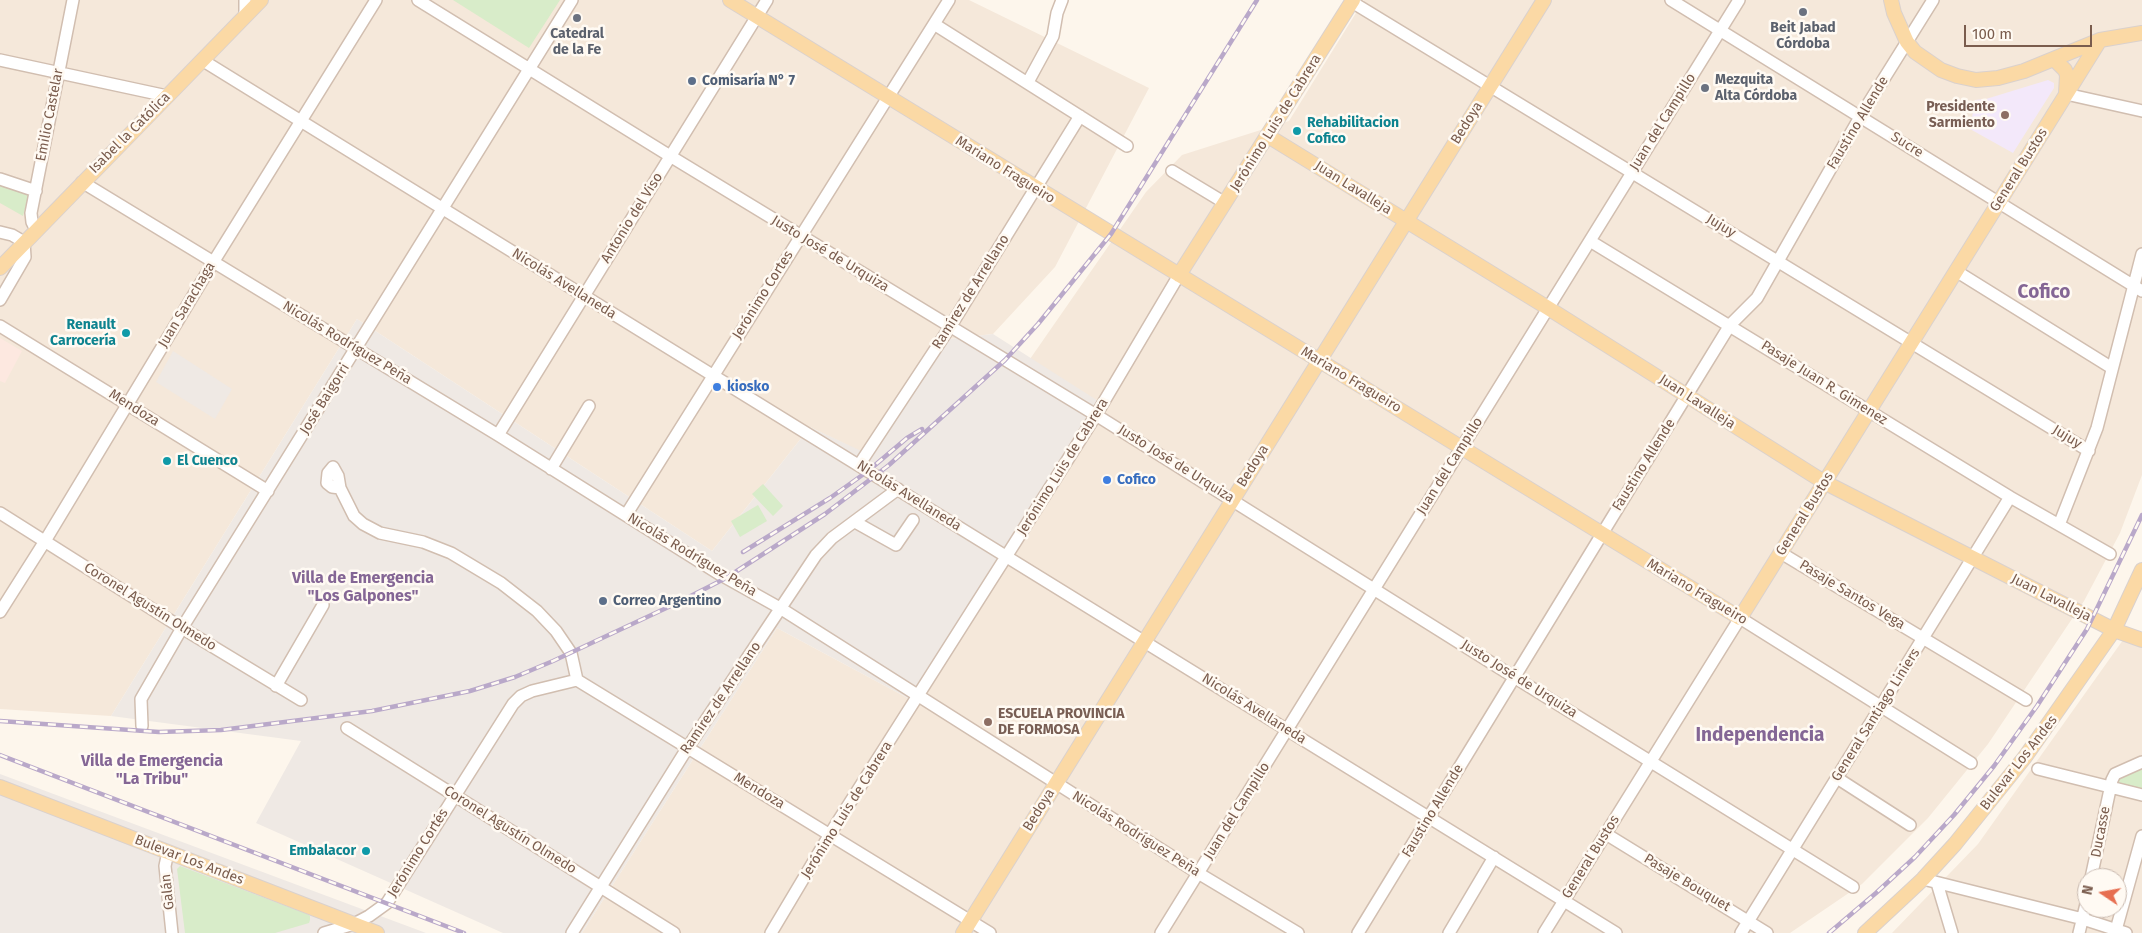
<!DOCTYPE html>
<html>
<head>
<meta charset="utf-8">
<style>
  body { margin:0 }
  #map { position:relative; width:2142px; height:933px; overflow:hidden; background:#fdf6ec; font-family:"Fira Sans",sans-serif }
  canvas { display:block }
  .north { position:absolute; left:2077px; top:868px; width:50px; height:50px; box-sizing:border-box; background:#fffaf3; border:1px solid #cabbb1; border-radius:50%; rotate:282deg; font-size:14px; font-weight:700; line-height:20px; text-align:center; color:#7a5c4d }
  .north::after { content:''; display:block; margin:auto; width:18px; height:22px; background:#e76f51; clip-path:polygon(50% 0,100% 100%,50% 72%,0 100%) }
  .scale { position:absolute; left:1964px; top:25px; width:128px; height:22px; box-sizing:border-box; border:2px solid #7a5c4d; border-top:0; padding-left:6px; font-size:15px; line-height:18px; white-space:nowrap; color:#7a5c4d; -webkit-text-stroke:4px #fffaf3; paint-order:stroke }
</style>
</head>
<body>
<div id="map">
<canvas width="2142" height="933"></canvas>
<div class="north">N</div>
<div class="scale">100 m</div>
</div>
<script>
const ctx = document.querySelector('canvas').getContext('2d');
ctx.lineJoin = 'round';
function paint(path, color) { ctx.fillStyle = color; ctx.fill(path, 'evenodd'); }
const poly = rows => new Path2D(rows.map(r => 'M' + r).join(''));
function strokePath(path, color, width, dash) { ctx.strokeStyle = color; ctx.lineWidth = width; ctx.lineCap = dash ? 'butt' : 'round'; ctx.setLineDash(dash || []); ctx.stroke(path); }
function write(font, color, halo, rows, align = 'center') {
  ctx.font = font + ' "Fira Sans",sans-serif'; ctx.lineWidth = 5; ctx.setLineDash([]); ctx.textBaseline = 'middle'; ctx.strokeStyle = halo; ctx.fillStyle = color; for (const [text, x, y, turn = 0] of rows) {
    ctx.save(); ctx.translate(x, y); ctx.rotate((+turn || 0) * Math.PI / 180); ctx.textAlign = isNaN(turn) ? turn : align; if (halo) ctx.strokeText(text, 0, 0); ctx.fillText(text, 0, 0); ctx.restore();
  }
}
paint(poly([
  [0,0,969,0,1149,88,1055,267,993,334,949,339,872,457,810,427,712,551,357,319,111,716,0,709],
  [1364,0,2142,0,2142,475,2120,533,2084,601,1988,744,1928,818,1862,884,1790,933,582,933,777,628,917,703,1102,404,1030,359,1146,192,1182,155,1289,121],
  [2123,640,2142,646,2142,933,1892,933,1978,844],
  [2087,878,2117,878,2117,908,2087,908]
]), '#f5e8da');
paint(poly([
  [0,338,22,351,5,383,0,381]
]), '#fde8e0');
paint(poly([
  [357,319,712,551,810,427,872,456,949,339,993,334,1103,404,917,703,777,628,582,933,503,933,256,823,301,741,111,716],
  [173,351,232,389,215,419,156,382],
  [0,774,426,933,0,933]
]), '#efe9e4');
paint(poly([
  [2048,80,2054,83,2054,88,2013,153,1970,129,1975,100,1986,99]
]), '#f3e8fa');
paint(poly([
  [453,0,560,0,529,48],
  [0,179,30,189,23,216,0,203],
  [763,484,783,506,773,516,752,494],
  [758,505,767,521,740,537,731,521],
  [2142,766,2142,790,2115,784,2118,778],
  [180,866,307,914,310,916,310,920,309,923,275,933,185,933,177,869]
]), '#d8ecc9');
const minor = poly([
  [245,0,245,16],
  [418,0,670,156,1096,415,1514,677,1853,887],
  [1671,0,2142,291],
  [1352,2,2089,451],
  [934,24,1127,146],
  [0,60,167,96],
  [202,60,1616,933],
  [1028,82,1053,36,1057,13,1062,0],
  [2066,94,2142,111],
  [1172,171,1225,203],
  [0,179,36,191],
  [82,182,498,435,721,575,780,608,1198,873,1298,933],
  [36,230,32,222,31,213,73,0],
  [0,232,12,235,24,242,25,257,0,300],
  [1590,241,2010,497,2110,554],
  [1956,271,2112,368],
  [0,326,268,491],
  [498,435,767,0],
  [859,465,950,327,1080,116],
  [551,469,589,406],
  [340,488,338,476,333,467,328,473,327,483,332,487,340,488,354,516,363,524,380,533,423,542,451,553,501,583,537,611,556,631,571,653,577,680],
  [0,513,182,628,301,700],
  [626,515,949,0],
  [855,522,896,545,913,520],
  [2059,525,2097,428,2142,254],
  [1781,553,2026,700],
  [0,612,45,541,214,261,376,0],
  [276,686,323,605],
  [142,726,141,699,182,628,572,0],
  [347,728,674,933],
  [2038,769,2142,795],
  [1837,778,1910,825],
  [1606,834,1767,933],
  [168,852,165,866,172,933],
  [2091,878,2112,780,2115,774,2142,762],
  [1923,879,2083,919,2126,933],
  [1937,883,1952,933],
  [2116,930,2142,836],
  [324,933,354,924,369,916,387,903,513,704,521,696,532,691,577,680,990,933],
  [572,933,688,747,816,555,832,538,898,489],
  [771,933,830,834,1096,415,1179,275],
  [1161,933,1739,0],
  [1358,933,1687,395,1730,325,1757,298,1860,117,1933,0],
  [1449,933,1494,857],
  [1544,933,1740,618,1971,763],
  [1741,933,2010,497],
  [2079,933,2087,900]
]);
const major = poly([
  [730,0,1740,618,2100,40],
  [1891,0,1894,13,1907,42,1915,52,1941,70,1957,76,1976,80,1998,78,2024,71,2100,40,2142,33],
  [2054,59,2065,70,2067,75,2066,93],
  [1268,136,1548,308,1824,482,2114,630,2142,640],
  [0,268,261,0],
  [1179,275,1353,0],
  [0,787,377,933],
  [963,933,1544,0],
  [1865,933,1923,879,1955,844,2025,757,2114,630,2142,570]
]);
strokePath(minor, '#d1beb0', 14);
strokePath(major, '#dad1cd', 16);
strokePath(minor, '#fff', 11);
strokePath(major, '#fbd9a5', 14);
const rail = poly([
  [743,552,830,498,868,471,907,438,922,429],
  [0,721,159,732,221,730,372,711,470,691,515,677,553,661,677,603,726,578,825,514,889,465,1005,360,1038,324,1111,234,1257,0],
  [0,755,464,933],
  [1829,933,1876,893,1915,857,1954,815,1994,766,2037,706,2087,629,2142,515]
]);
strokePath(rail, '#b9a8c9', 4.5);
strokePath(rail, '#fffaf3', 2.5, [8]);
for (const [x, y, r, color] of [
  [1803,12,5,"#6b7280"],
  [577,18,5,"#6b7280"],
  [692,81,5,"#5c6f8a"],
  [1705,88,5,"#6b7280"],
  [2005,115,5,"#8d6e63"],
  [1297,131,5,"#0f9aa8"],
  [126,333,5,"#0f9aa8"],
  [717,387,5,"#3f7fe0"],
  [167,461,5,"#0f9aa8"],
  [1107,480,5,"#3f7fe0"],
  [603,601,5,"#5c6f8a"],
  [988,722,5,"#8d6e63"],
  [366,851,5,"#0f9aa8"]
]) { const dot = new Path2D(); dot.arc(x, y, r, 0, 2 * Math.PI); ctx.fillStyle = color; ctx.fill(dot); strokePath(dot, '#fffaf3', 2); }
write('bold 14px', '#5b616d', '#fffaf3', [
  ["Beit Jabad",1803,28],
  ["Córdoba",1803,44],
  ["Catedral",577,34],
  ["de la Fe",577,50],
  ["Mezquita",1715,80,"left"],
  ["Alta Córdoba",1715,96,"left"]
]);
write('bold 14px', '#4e5e75', '#fffaf3', [
  ["Comisaría N° 7",702,81],
  ["Correo Argentino",613,601]
], 'left');
write('bold 14px', '#785e54', '#fffaf3', [
  ["Presidente",1995,107],
  ["Sarmiento",1995,123],
  ["ESCUELA PROVINCIA",998,714,"left"],
  ["DE FORMOSA",998,730,"left"]
], 'right');
write('14px', '#7a5c4d', '#fffaf3', [
  ["Emilio Castelar",50,115,-79],
  ["Juan del Campillo",1663,122,-58],
  ["Jerónimo Luis de Cabrera",1276,123,-58],
  ["Bedoya",1467,123,-58],
  ["Faustino Allende",1858,123,-59],
  ["Isabel la Católica",130,133,-45],
  ["Sucre",1907,145,32],
  ["Mariano Fragueiro",1005,170,32],
  ["General Bustos",2019,170,-58],
  ["Juan Lavalleja",1353,188,32],
  ["Antonio del Viso",632,218,-58],
  ["Jujuy",1721,226,31],
  ["Justo José de Urquiza",830,254,31],
  ["Nicolás Avellaneda",564,284,32],
  ["Ramírez de Arrellano",971,292,-58],
  ["Jerónimo Cortes",763,295,-58],
  ["Juan Sarachaga",187,305,-59],
  ["Nicolás Rodríguez Peña",347,343,31],
  ["Mariano Fragueiro",1351,380,31],
  ["Pasaje Juan R. Gimenez",1824,383,32],
  ["José Baigorri",325,399,-58],
  ["Juan Lavalleja",1697,402,33],
  ["Mendoza",134,408,32],
  ["Jujuy",2067,437,31],
  ["Justo José de Urquiza",1176,464,32],
  ["Faustino Allende",1644,465,-58],
  ["Bedoya",1253,466,-58],
  ["Juan del Campillo",1450,466,-58],
  ["Jerónimo Luis de Cabrera",1063,467,-58],
  ["Nicolás Avellaneda",909,496,32],
  ["General Bustos",1805,514,-58],
  ["Nicolás Rodríguez Peña",692,555,31],
  ["Mariano Fragueiro",1697,592,31],
  ["Pasaje Santos Vega",1852,595,31],
  ["Juan Lavalleja",2051,598,27],
  ["Coronel Agustín Olmedo",150,607,32],
  ["Justo José de Urquiza",1519,679,32],
  ["Ramírez de Arrellano",721,698,-56],
  ["Nicolás Avellaneda",1254,709,32],
  ["General Santiago Liniers",1876,715,-58],
  ["Bulevar Los Andes",2019,763,-52],
  ["Mendoza",759,791,31],
  ["Jerónimo Luis de Cabrera",847,810,-58],
  ["Bedoya",1039,810,-58],
  ["Juan del Campillo",1237,811,-58],
  ["Faustino Allende",1433,811,-59],
  ["Coronel Agustín Olmedo",510,830,32],
  ["Ducasse",2101,832,-79],
  ["Nicolás Rodríguez Peña",1136,834,32],
  ["Jerónimo Cortés",418,853,-58],
  ["General Bustos",1591,857,-58],
  ["Bulevar Los Andes",189,860,21],
  ["Pasaje Bouquet",1687,883,31],
  ["Galán",168,892,-96]
]);
write('bold 14px', '#0d838f', '#fffaf3', [
  ["Rehabilitacion",1307,123],
  ["Cofico",1307,139],
  ["Renault",116,325,"right"],
  ["Carrocería",116,341,"right"],
  ["El Cuenco",177,461],
  ["Embalacor",356,851,"right"]
], 'left');
write('bold 14px', '#366cbe', '#fffaf3', [
  ["kiosko",727,387],
  ["Cofico",1117,480]
], 'left');
write('bold 16px', '#846695', '#fffaf3', [
  ["Villa de Emergencia",363,579],
  ["\"Los Galpones\"",363,597],
  ["Villa de Emergencia",152,762],
  ["\"La Tribu\"",152,780]
]);
write('bold 19px', '#846695', '#fffaf3', [
  ["Cofico",2044,293],
  ["Independencia",1760,736]
]);
</script>
</body>
</html>
